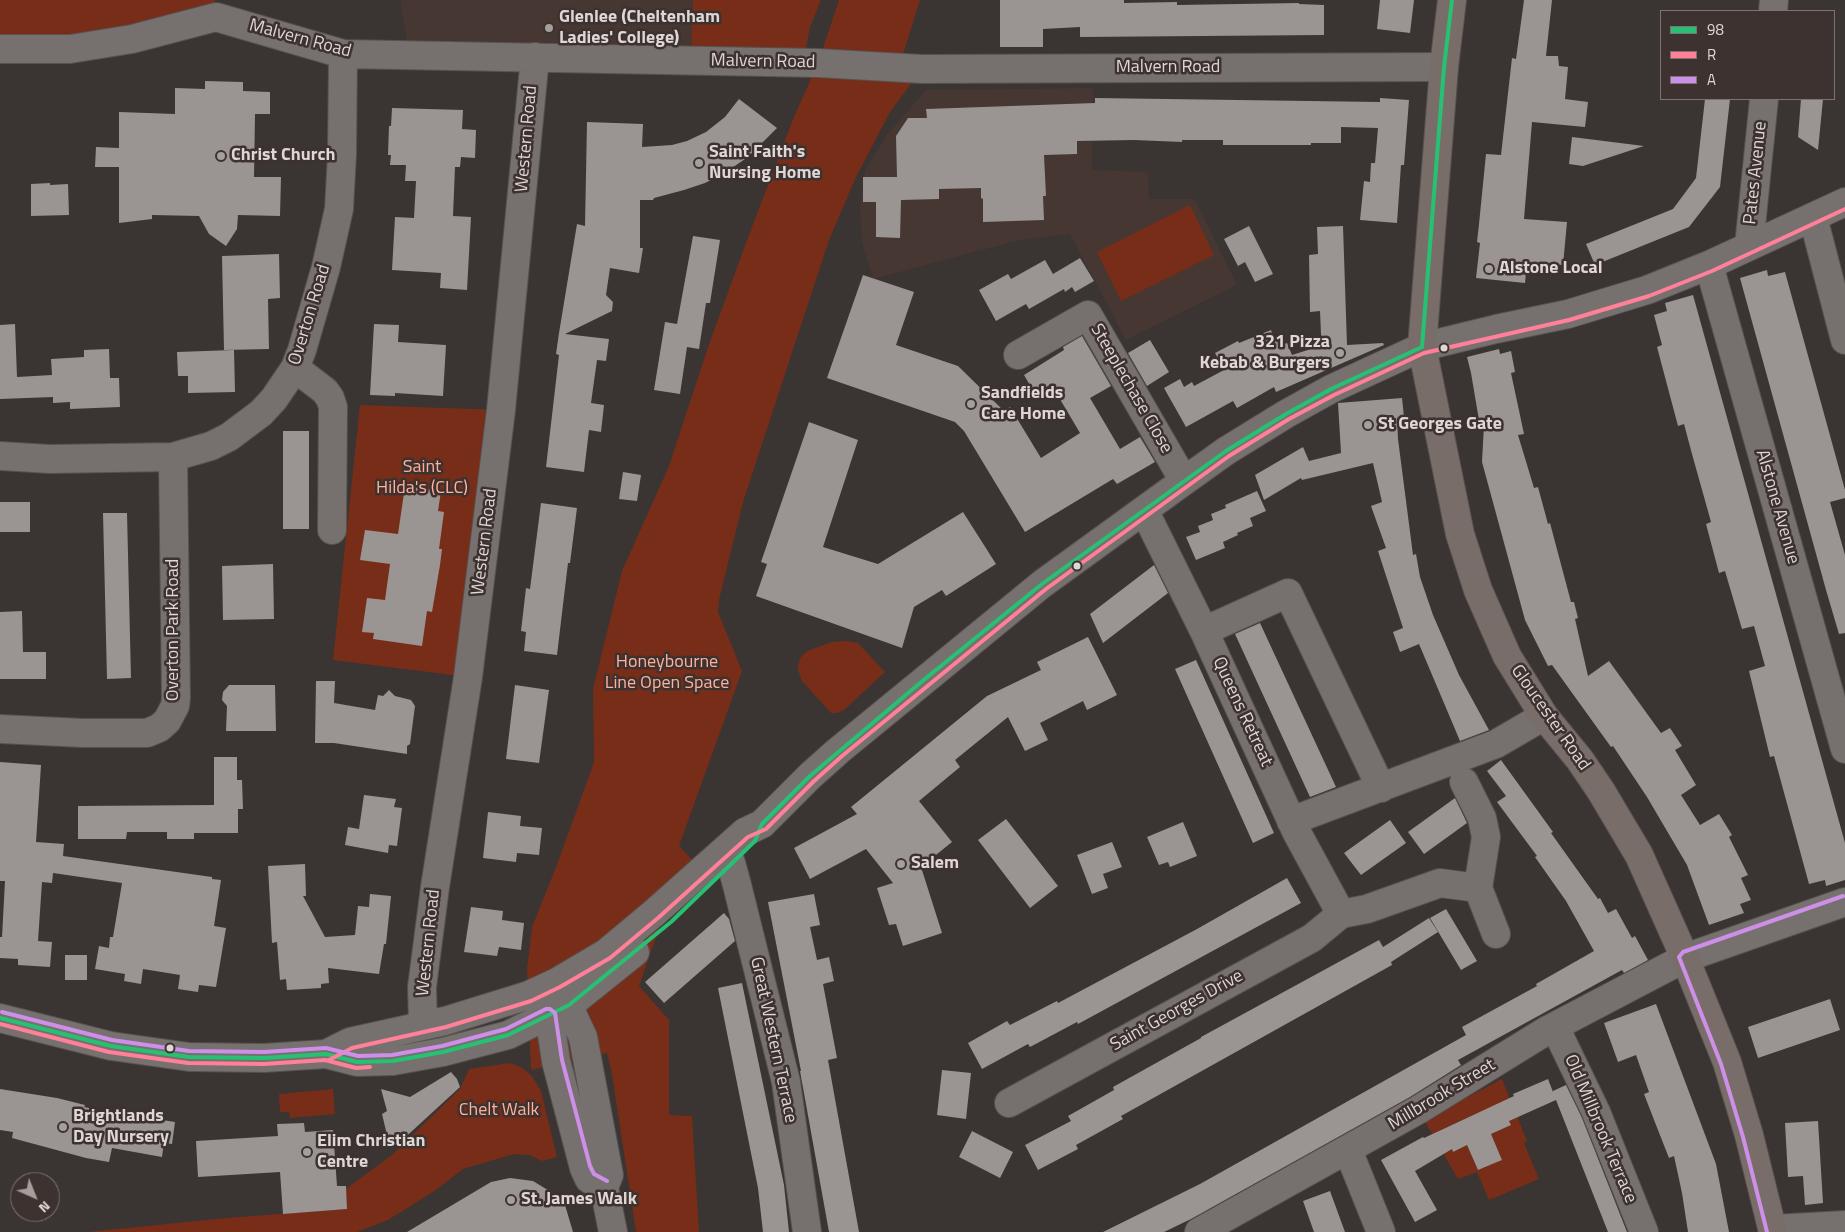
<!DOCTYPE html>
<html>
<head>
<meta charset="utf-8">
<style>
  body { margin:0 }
  #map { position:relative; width:1845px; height:1232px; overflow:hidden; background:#3a3432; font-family:"Titillium Web",sans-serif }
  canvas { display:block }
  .legend { position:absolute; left:1660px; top:10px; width:175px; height:90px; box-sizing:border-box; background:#3d322f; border:1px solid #7d7471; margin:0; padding:6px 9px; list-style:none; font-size:15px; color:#ded7d5 }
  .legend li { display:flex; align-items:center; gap:10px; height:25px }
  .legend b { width:25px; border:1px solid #7d7471 }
  .north { position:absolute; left:10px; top:1172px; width:50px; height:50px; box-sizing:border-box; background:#3d322f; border:1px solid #7d7471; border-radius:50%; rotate:136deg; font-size:14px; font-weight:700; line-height:20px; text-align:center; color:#ded7d5 }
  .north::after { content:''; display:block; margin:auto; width:18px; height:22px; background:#a59e9c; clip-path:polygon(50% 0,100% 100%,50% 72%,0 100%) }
</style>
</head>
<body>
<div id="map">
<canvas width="1845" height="1232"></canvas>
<ul class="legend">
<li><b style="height:6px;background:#26c172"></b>98</li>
<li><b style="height:6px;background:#ff8098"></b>R</li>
<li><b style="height:6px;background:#ce8fe9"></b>A</li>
</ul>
<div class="north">N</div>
</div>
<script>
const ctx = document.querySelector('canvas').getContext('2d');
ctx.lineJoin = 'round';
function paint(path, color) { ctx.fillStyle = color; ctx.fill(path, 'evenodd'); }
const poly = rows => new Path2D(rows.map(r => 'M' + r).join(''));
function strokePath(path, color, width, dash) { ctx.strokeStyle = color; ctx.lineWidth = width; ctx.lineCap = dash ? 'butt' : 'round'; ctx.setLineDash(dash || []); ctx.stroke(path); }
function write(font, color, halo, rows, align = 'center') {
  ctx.font = font + ' "Titillium Web",sans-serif'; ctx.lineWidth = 5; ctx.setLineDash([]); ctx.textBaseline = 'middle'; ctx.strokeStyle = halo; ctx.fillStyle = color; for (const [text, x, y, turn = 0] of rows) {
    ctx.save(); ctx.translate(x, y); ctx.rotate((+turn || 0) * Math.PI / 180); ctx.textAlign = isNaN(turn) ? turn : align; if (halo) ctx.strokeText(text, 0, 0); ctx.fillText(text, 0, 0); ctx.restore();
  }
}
paint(poly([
  [400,0,693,0,691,61,409,55],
  [1093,88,1092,170,1148,172,1149,199,1195,199,1237,285,1126,340,1070,234,1020,240,873,279,862,242,860,207,865,171,887,135,926,90]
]), '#463732');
paint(poly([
  [0,0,215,0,216,17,0,49],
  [693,0,821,0,810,27,803,63,691,61],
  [839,0,920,0,899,67,922,69,890,112,856,177,829,240,743,502,719,600,718,612,742,671,679,846,705,873,665,911,639,986,669,1020,669,1115,692,1116,699,1232,636,1232,612,1074,607,1053,531,1070,527,969,532,927,558,862,594,762,593,689,622,571,669,466,708,347,750,232,794,117,818,63],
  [1190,205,1214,255,1121,301,1097,252],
  [360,405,501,410,468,677,333,660],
  [846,641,858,643,885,672,844,710,837,713,831,713,802,681,798,670,798,664,801,657,807,651,832,642],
  [510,1063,521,1067,532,1076,541,1091,557,1157,542,1161,529,1155,514,1154,463,1169,436,1190,388,1220,357,1232,88,1232,226,1218,347,1209,346,1189,393,1154,460,1089,469,1069],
  [1502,1079,1527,1141,1524,1143,1539,1179,1489,1200,1477,1172,1458,1179,1424,1120],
  [1501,1103,1511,1125,1491,1134,1502,1160,1478,1170,1467,1145,1453,1152,1442,1129],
  [333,1089,335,1114,290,1118,289,1112,280,1112,279,1094]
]), '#782d18');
paint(poly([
  [1000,0,1124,0,1124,3,1177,2,1177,5,1299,3,1299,4,1324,5,1324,35,1080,37,1080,27,1043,29,1043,47,1000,47],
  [1380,0,1414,0,1410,33,1377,29],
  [1524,0,1552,0,1546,56,1558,56,1559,66,1568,67,1565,99,1588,102,1585,127,1532,122,1524,219,1567,222,1563,265,1527,263,1525,283,1476,278,1480,243,1477,242,1479,224,1486,154,1501,155,1512,58,1516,59],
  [205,81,243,82,243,91,270,92,270,114,255,114,254,177,281,177,280,216,238,215,237,229,226,246,209,234,199,216,152,215,152,219,119,223,119,167,95,167,96,147,119,148,119,112,175,114,175,88,205,89],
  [1095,98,1380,102,1380,98,1409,100,1404,165,1401,165,1397,223,1360,220,1364,181,1370,182,1371,163,1375,163,1378,128,1341,127,1341,143,1311,143,1311,145,1223,145,1223,140,1182,140,1182,142,1134,140,1077,141,1077,154,1044,155,1046,196,1043,196,1044,220,983,222,983,199,981,198,981,188,939,189,939,199,901,200,900,238,876,237,876,202,863,202,863,177,897,177,896,136,908,118,927,118,926,109,1095,103],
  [739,99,777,128,748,157,726,172,705,183,684,190,654,198,653,200,640,200,640,248,643,248,639,273,610,268,606,295,613,302,612,311,565,334,609,339,606,361,597,360,591,403,604,405,601,432,589,430,584,472,546,467,559,355,556,354,559,333,577,224,585,226,587,122,643,124,642,147,672,145,687,141,706,132,725,117],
  [1705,99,1730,99,1720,187,1689,227,1595,265,1586,244,1673,209,1696,178],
  [1801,99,1823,99,1818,150,1798,137],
  [392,108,463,110,462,129,476,130,475,158,461,157,460,167,455,167,453,216,471,217,467,290,440,288,441,273,392,270,395,217,414,218,416,181,405,181,406,165,390,165,391,155,388,155,389,126,391,126],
  [1572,137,1644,146,1583,166,1569,164],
  [50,183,50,185,68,184,69,215,31,216,31,184],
  [1249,226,1273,274,1255,282,1245,262,1238,266,1224,239],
  [1343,226,1347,345,1383,343,1384,345,1276,392,1274,387,1237,408,1233,401,1186,427,1164,388,1180,379,1184,387,1192,382,1194,386,1224,370,1215,353,1238,341,1239,343,1271,330,1275,341,1282,339,1284,344,1287,343,1292,355,1311,349,1321,348,1321,346,1324,345,1321,334,1320,311,1310,312,1309,255,1318,254,1317,227],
  [693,236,720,240,710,303,706,303,699,349,687,347,680,394,654,390,665,322,677,324],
  [279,254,280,298,268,299,269,349,224,350,222,256],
  [1080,258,1094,281,1075,292,1072,287,1065,292,1064,289,1029,309,1026,304,996,321,979,290,1008,274,1011,279,1045,260,1053,274],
  [1767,270,1768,276,1785,272,1845,490,1845,498,1830,502,1845,555,1845,633,1839,634,1826,590,1740,278],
  [863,275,914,292,896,345,958,366,1004,411,1010,407,1041,458,1080,433,1051,384,1035,394,1024,375,1064,350,1063,347,1082,336,1111,386,1090,398,1120,449,1140,437,1155,462,1117,484,1113,479,1025,532,964,431,955,422,827,378],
  [1693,295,1845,843,1845,880,1826,886,1825,880,1809,884,1774,756,1770,757,1749,671,1765,666,1754,626,1742,629,1725,571,1719,573,1706,524,1711,522,1692,454,1684,424,1678,426,1657,347,1662,345,1654,315,1667,311,1665,303],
  [15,324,17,377,52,375,51,359,84,357,84,350,109,349,110,378,119,378,120,407,70,409,70,402,53,403,53,397,0,399,0,325],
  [374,324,399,325,398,342,446,345,443,396,395,393,395,396,370,395],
  [1150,340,1169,372,1147,386,1128,353],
  [1499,349,1500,354,1511,351,1515,372,1511,373,1524,434,1518,435,1534,488,1538,487,1548,524,1550,523,1571,602,1574,602,1578,618,1575,619,1588,676,1609,661,1661,733,1670,728,1682,746,1675,750,1696,785,1681,795,1700,825,1719,814,1732,835,1729,837,1748,875,1741,878,1751,900,1740,904,1744,913,1709,925,1687,865,1647,797,1613,746,1611,747,1552,665,1548,666,1525,620,1482,462,1484,425,1480,426,1471,373,1467,357],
  [234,350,235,392,188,393,188,376,178,376,177,352],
  [1402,398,1404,417,1397,418,1398,439,1413,555,1416,554,1420,577,1433,615,1459,675,1489,730,1460,741,1419,644,1400,652,1393,632,1403,628,1378,551,1386,548,1371,506,1382,502,1373,463,1302,480,1301,478,1264,500,1255,475,1303,447,1309,461,1341,453,1338,403],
  [809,422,858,440,823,547,878,564,963,512,996,564,946,596,942,590,914,607,902,648,756,596,767,564,761,562],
  [283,431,309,431,309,529,283,529],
  [623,472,641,475,637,501,619,499],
  [405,486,441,491,438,511,444,512,439,549,442,549,440,565,432,612,427,611,422,646,373,639,374,633,362,632,367,598,385,600,390,564,360,560,365,530,398,534],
  [1257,491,1266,511,1250,518,1253,526,1237,533,1238,535,1223,542,1225,548,1196,560,1186,537,1200,532,1198,526,1213,520,1211,514,1226,508,1225,505],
  [0,502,30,502,30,532,0,532],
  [541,503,577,508,570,563,568,563,557,655,524,651,526,632,521,631,526,588,530,589],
  [103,513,127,513,131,678,107,679],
  [273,564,274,619,223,620,222,566],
  [1154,565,1168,593,1103,643,1090,614],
  [22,611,23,652,46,652,46,679,0,679,0,612],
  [1260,623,1336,787,1310,797,1235,634],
  [1088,637,1117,695,1087,710,1083,701,1040,723,1048,740,1025,751,1008,717,955,760,960,767,919,801,952,842,921,867,942,933,903,946,896,924,889,925,877,888,893,883,866,849,810,879,794,848,857,814,851,807,987,696,1041,670,1037,662],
  [1196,660,1274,833,1253,843,1175,669],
  [316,681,335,681,334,703,375,710,378,695,383,696,389,690,395,696,411,700,415,706,410,744,407,746,407,754,334,743,315,743],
  [229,685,275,685,276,731,226,731,227,706,222,700,223,692],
  [515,685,549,690,539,763,506,759],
  [214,757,237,757,237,780,242,780,243,809,238,809,238,833,194,833,194,839,167,839,167,832,127,832,126,839,78,839,78,806,214,805],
  [1501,760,1553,832,1551,833,1598,899,1600,898,1608,913,1616,909,1632,938,1635,936,1648,960,1624,973,1622,970,1458,1060,1461,1065,1410,1097,1191,1219,1164,1232,1103,1232,1200,1184,1466,1035,1462,1027,1537,986,1536,984,1594,951,1566,901,1535,857,1537,856,1497,802,1506,796,1487,771],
  [0,762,41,765,36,842,64,844,63,856,212,877,212,879,221,880,214,926,226,928,216,987,199,985,198,992,178,989,180,975,143,969,141,984,124,981,125,974,95,969,99,946,109,948,110,937,113,937,122,883,53,873,52,883,42,882,38,941,52,942,50,967,18,965,18,959,0,958,0,937,2,937,5,881,0,881],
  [364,795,396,799,394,807,402,808,397,846,389,845,388,853,345,845,348,827,359,829],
  [1455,798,1467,823,1424,854,1408,832],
  [488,812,521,816,520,826,542,828,539,855,517,853,516,862,483,858],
  [1006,819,1058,886,1030,908,978,840],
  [1390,820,1406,843,1361,875,1344,853],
  [1183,822,1197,856,1170,867,1168,862,1159,865,1147,837],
  [1112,842,1122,867,1103,874,1108,888,1092,894,1077,855],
  [305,864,306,896,303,896,325,937,355,935,358,906,369,907,370,894,391,896,386,944,384,944,379,974,328,968,329,983,321,984,321,988,287,990,286,979,280,980,277,942,272,943,268,866],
  [1287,878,1301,903,1078,1024,1077,1022,1030,1047,1028,1044,982,1069,968,1043,1007,1021,1010,1025,1057,1001,1058,1003,1197,929],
  [814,894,820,925,810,927,817,960,829,957,834,981,823,984,837,1058,828,1060,859,1232,829,1232,800,1071,801,1071,768,902],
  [471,907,503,911,502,920,524,923,521,950,499,947,497,956,464,952],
  [1446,909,1477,961,1461,970,1430,918],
  [724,913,729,919,735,941,664,1003,645,982],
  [1429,918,1438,932,1391,962,1392,965,1121,1116,1123,1119,1076,1145,1078,1149,1038,1170,1025,1145,1071,1121,1068,1116,1114,1090,1113,1087,1201,1038,1201,1037,1379,940,1383,947],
  [65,955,87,955,87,980,65,980],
  [742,983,784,1185,789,1232,763,1232,758,1188,718,988],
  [1830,999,1840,1030,1758,1058,1748,1027],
  [1656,1004,1716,1164,1729,1232,1688,1232,1682,1193,1674,1156,1669,1158,1656,1125,1644,1094,1649,1092,1636,1055,1618,1062,1604,1023],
  [942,1070,971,1073,966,1119,937,1115],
  [451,1072,457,1079,460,1087,399,1143,387,1135,382,1114,387,1111,381,1089,410,1097],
  [1548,1079,1553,1092,1553,1091,1566,1085,1582,1118,1627,1232,1608,1232,1556,1100,1509,1121,1511,1125,1491,1134,1502,1160,1478,1170,1467,1145,1453,1152,1452,1149,1415,1171,1437,1210,1415,1222,1381,1160,1423,1137,1424,1138,1514,1096,1513,1094],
  [0,1089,57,1098,85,1105,84,1107,89,1108,89,1110,99,1111,100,1110,175,1122,172,1144,164,1143,162,1157,112,1148,109,1162,86,1158,12,1138,13,1132,0,1130],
  [1818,1121,1823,1203,1805,1205,1803,1176,1788,1177,1785,1123],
  [304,1123,305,1132,333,1130,337,1186,346,1186,347,1209,283,1214,280,1172,198,1177,196,1141,278,1136,277,1124],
  [972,1131,1013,1152,1000,1178,959,1157],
  [510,1178,533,1181,556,1195,565,1205,573,1232,407,1232,491,1182],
  [1330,1191,1345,1232,1314,1232,1303,1201]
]), '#9a9493');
const minor = poly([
  [1773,11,1774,0],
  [0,49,70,49,132,39,216,17,343,54,818,63,922,69,1444,67],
  [1813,217,1845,340],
  [1749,246,1764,99],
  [1709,265,1845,749],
  [1018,355,1088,315,1184,481],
  [295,368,325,391,330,398,333,407,332,530],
  [0,456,50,459,173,457,211,446,229,437,261,413,274,399,295,368,302,350,326,267,339,209,342,154,343,54],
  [1144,510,1204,631,1296,831,1341,914],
  [1204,631,1288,593,1381,788],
  [0,729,83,733,147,733,159,728,167,721,175,706,176,698,173,457],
  [1291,821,1496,744,1544,716],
  [726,850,731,863,737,885,786,1082,807,1232],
  [1478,888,1496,934],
  [561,990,583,1037,609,1175,604,1187,613,1232],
  [544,998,549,1015,556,1061,584,1168,589,1179,604,1187],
  [0,1018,111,1046,189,1057,264,1058,326,1054,357,1062,393,1061,443,1052,508,1035,569,1005,635,952],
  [423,1025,422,987,435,887,468,677,501,410,535,57],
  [1555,1027,1596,1112,1644,1232],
  [326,1054,350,1042,445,1021,529,995,557,982,606,953,654,913,745,832,762,824,810,776,838,751,1042,584,1184,481,1226,451,1286,414,1331,389,1422,347,1496,329,1568,314,1647,290,1709,265,1845,202],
  [1009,1103,1312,938,1341,914,1367,909,1440,883,1478,888,1486,837,1482,818,1464,782],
  [1348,1150,1381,1232],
  [1773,1229,1845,1225],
  [1199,1232,1418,1110,1546,1031,1685,958,1845,902]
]);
const major = poly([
  [1452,0,1444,67,1422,347,1460,534,1478,590,1507,656,1544,716,1580,760,1601,791,1639,855,1685,958,1727,1062,1749,1135,1773,1232]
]);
strokePath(minor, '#57514f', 30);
strokePath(major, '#57514f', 30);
strokePath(minor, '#76706f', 28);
strokePath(major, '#796d69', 28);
strokePath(poly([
  [1422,347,1444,67,1452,0],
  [0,1018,111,1046,189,1057,264,1058,326,1054,357,1062,393,1061,443,1052,508,1035,569,1005,671,922,755,841,762,824,810,776,920,683,1042,584,1226,451,1286,414,1331,389,1422,347]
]), '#26c172', 4);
strokePath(poly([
  [0,1024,109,1052,188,1063,264,1064,325,1060,356,1068,370,1067],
  [329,1060,352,1048,446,1027,531,1001,560,987,610,958,658,918,748,837,766,829,814,781,842,756,1046,589,1229,456,1289,419,1334,395,1424,353,1569,320,1649,296,1712,271,1845,209]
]), '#ff8098', 4);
strokePath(poly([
  [2,1012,112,1040,189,1051,264,1052,326,1048,358,1056,392,1055,442,1046,506,1029,546,1009,550,1009,555,1013,562,1060,590,1166,594,1174,607,1181],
  [1767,1232,1743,1137,1721,1064,1679,957,1683,952,1843,896]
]), '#ce8fe9', 4);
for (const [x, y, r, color] of [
  [549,28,5,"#a59e9c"],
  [221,156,5,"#a59e9c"],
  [699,163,5,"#a59e9c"],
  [1489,269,5,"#a59e9c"],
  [1444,348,4.5,"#ded7d5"],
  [1340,353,5,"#a59e9c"],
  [971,404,5,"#a59e9c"],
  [1368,425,5,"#a59e9c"],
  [1077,566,4.5,"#ded7d5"],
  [901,864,5,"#a59e9c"],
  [170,1048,4.5,"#ded7d5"],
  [63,1127,5,"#a59e9c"],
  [307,1152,5,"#a59e9c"],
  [511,1200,5,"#a59e9c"]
]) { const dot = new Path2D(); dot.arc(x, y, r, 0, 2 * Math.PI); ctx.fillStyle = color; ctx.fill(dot); strokePath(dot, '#3d322f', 2); }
write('bold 18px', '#ded7d5', '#3d322f', [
  ["Glenlee (Cheltenham",559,18],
  ["Ladies' College)",559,39],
  ["Saint Faith's",709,153],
  ["Nursing Home",709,174],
  ["Christ Church",231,156],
  ["Alstone Local",1499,269],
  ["321 Pizza",1330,343,"right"],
  ["Kebab & Burgers",1330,364,"right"],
  ["Sandfields",981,394],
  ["Care Home",981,415],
  ["St Georges Gate",1378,425],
  ["Salem",911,864],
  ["Brightlands",73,1117],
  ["Day Nursery",73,1138],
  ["Elim Christian",317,1142],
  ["Centre",317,1163],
  ["St. James Walk",521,1200]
], 'left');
write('18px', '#ded7d5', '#3d322f', [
  ["Malvern Road",300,39,15],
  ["Malvern Road",763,62,1],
  ["Malvern Road",1168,68],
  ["Western Road",527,139,-85],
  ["Pates Avenue",1756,173,-84],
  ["Overton Road",310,315,-73],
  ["Steeplechase Close",1131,389,60],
  ["Alstone Avenue",1777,507,74],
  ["Western Road",485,542,-83],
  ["Overton Park Road",174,630,-90],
  ["Queens Retreat",1242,712,65],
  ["Gloucester Road",1550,718,55],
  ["Western Road",429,943,-84],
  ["Saint Georges Drive",1177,1011,-29],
  ["Great Western Terrace",773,1040,78],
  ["Millbrook Street",1442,1095,-31],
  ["Old Millbrook Terrace",1600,1129,67]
]);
write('18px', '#feb19c', '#3d322f', [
  ["Saint",422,468],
  ["Hilda's (CLC)",422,489],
  ["Honeybourne",667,663],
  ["Line Open Space",667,684],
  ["Chelt Walk",499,1111]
]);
</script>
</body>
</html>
